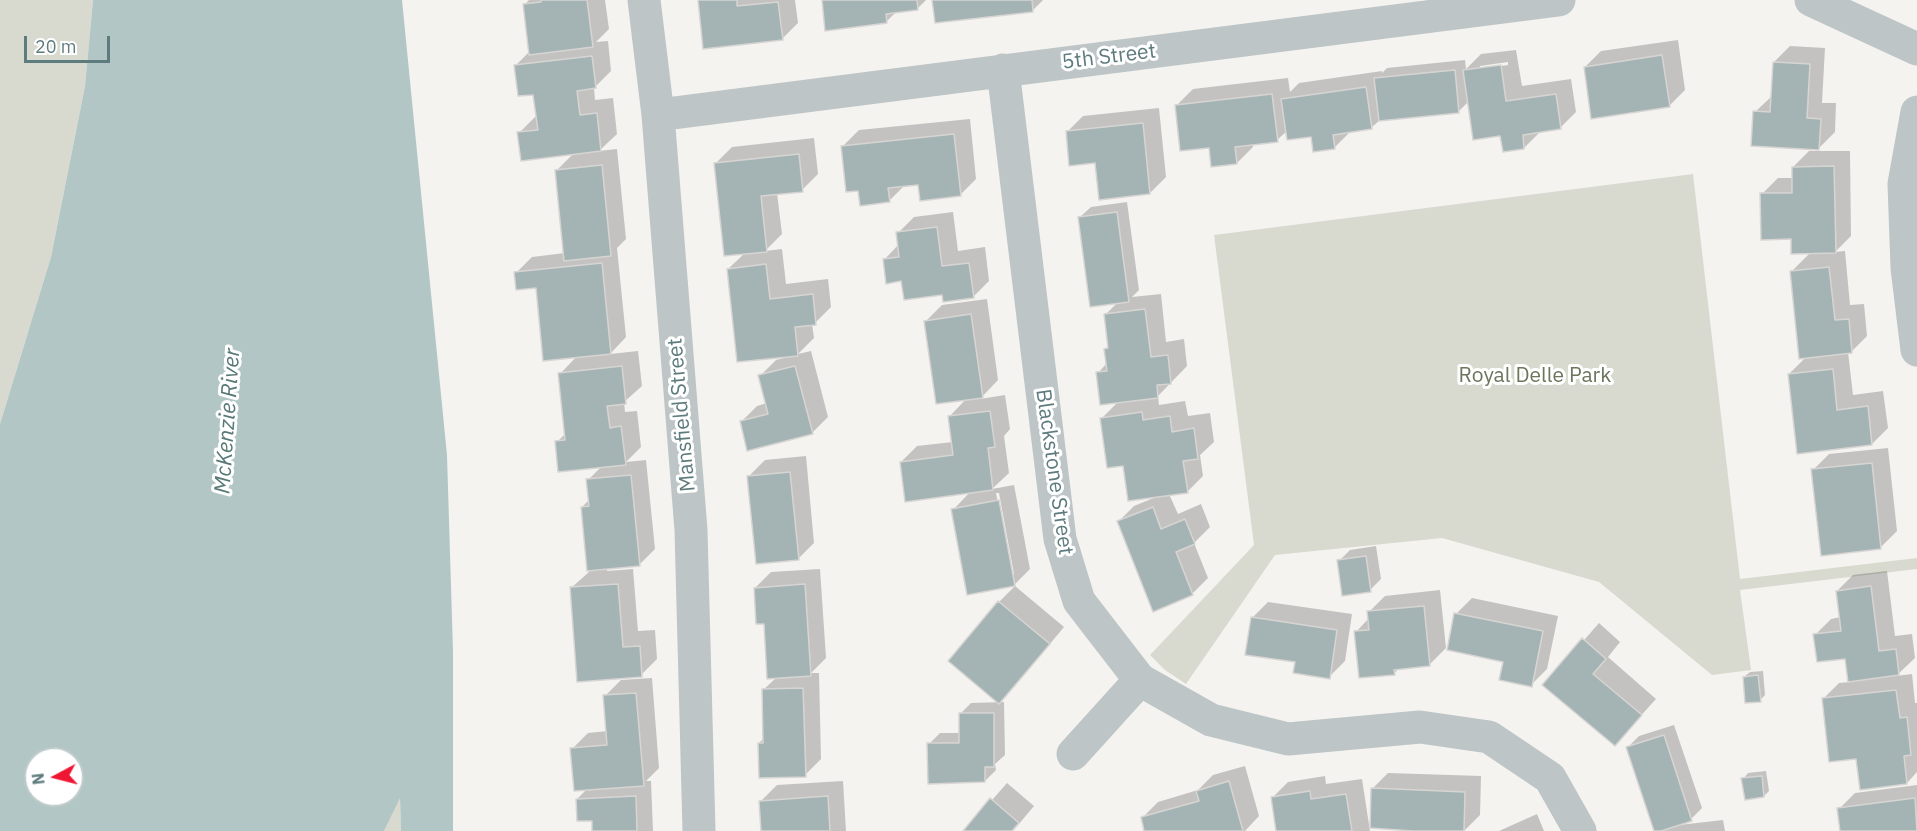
<!DOCTYPE html>
<html>
<head>
<meta charset="utf-8">
<style>
  body { margin:0 }
  #map { position:relative; width:1917px; height:831px; overflow:hidden; background:#f5f3f0; font-family:"IBM Plex Sans",sans-serif }
  canvas { display:block }
  .north { position:absolute; left:24px; top:747px; width:60px; height:60px; box-sizing:border-box; background:#fff; border:2px solid #bfcacb; border-radius:50%; rotate:263deg; font-size:16px; font-weight:700; line-height:24px; text-align:center; color:#5e7b7e }
  .north::after { content:''; display:block; margin:auto; width:21px; height:27px; background:#ef1634; clip-path:polygon(50% 0,100% 100%,50% 72%,0 100%) }
  .scale { position:absolute; left:24px; top:36px; width:86px; height:27px; box-sizing:border-box; border:3px solid #5e7b7e; border-top:0; padding-left:8px; font-size:18px; line-height:21px; white-space:nowrap; color:#5e7b7e; -webkit-text-stroke:4px #fff; paint-order:stroke }
</style>
</head>
<body>
<div id="map">
<canvas width="1917" height="831"></canvas>
<div class="north">N</div>
<div class="scale">20 m</div>
</div>
<script>
const ctx = document.querySelector('canvas').getContext('2d');
ctx.lineJoin = 'round';
function paint(path, color) { ctx.fillStyle = color; ctx.fill(path, 'evenodd'); }
const poly = rows => new Path2D(rows.map(r => 'M' + r).join(''));
function strokePath(path, color, width, dash) { ctx.strokeStyle = color; ctx.lineWidth = width; ctx.lineCap = dash ? 'butt' : 'round'; ctx.setLineDash(dash || []); ctx.stroke(path); }
function write(font, color, halo, rows, align = 'center') {
  ctx.font = font + ' "IBM Plex Sans",sans-serif'; ctx.lineWidth = 6; ctx.setLineDash([]); ctx.textBaseline = 'middle'; ctx.strokeStyle = halo; ctx.fillStyle = color; for (const [text, x, y, turn = 0] of rows) {
    ctx.save(); ctx.translate(x, y); ctx.rotate((+turn || 0) * Math.PI / 180); ctx.textAlign = isNaN(turn) ? turn : align; if (halo) ctx.strokeText(text, 0, 0); ctx.fillText(text, 0, 0); ctx.restore();
  }
}
paint(poly([
  [0,0,93,0,85,86,51,257,0,424],
  [1693,174,1740,579,1917,558,1917,569,1740,590,1751,670,1712,675,1599,582,1442,538,1275,555,1186,684,1165,670,1150,655,1254,545,1214,235],
  [400,796,401,831,384,831]
]), '#d8dacf');
paint(poly([
  [93,0,402,0,447,455,453,651,453,831,401,831,400,798,384,831,0,831,0,424,51,257,85,86],
  [36,759,72,759,72,795,36,795]
]), '#b2c7c5');
paint(poly([
  [529,0,605,0,609,29,596,42,608,41,611,71,594,88,595,100,613,98,617,134,599,151,617,149,626,239,617,248,626,337,610,354,638,351,642,386,624,402,625,412,637,411,641,447,626,462,646,460,655,549,639,565,607,568,607,571,633,569,638,631,655,630,657,659,641,675,571,588,589,572,582,507,590,499,588,480,602,466,557,442,566,433,560,374,577,356,537,286,516,273,532,257,565,253,557,170,574,153,519,133,535,117,538,117,535,93,516,65,530,51,524,5],
  [700,0,795,0,798,23,782,39],
  [823,0,926,0,918,8,897,11,886,22],
  [934,0,1043,0,1032,11],
  [1678,40,1685,90,1669,106,1585,67,1601,51],
  [1790,46,1825,48,1822,103,1836,103,1835,132,1819,148,1755,112,1772,96,1774,62],
  [1516,50,1522,86,1571,79,1576,112,1560,128,1541,131,1524,148,1502,134,1469,101,1459,111,1380,120,1371,128,1350,132,1334,148,1312,135,1287,131,1277,140,1252,143,1253,147,1237,163,1210,146,1177,105,1193,89,1288,78,1290,92,1299,83,1382,71,1382,73,1387,68,1465,60,1466,69,1481,54],
  [1508,62,1508,65,1480,69,1480,66],
  [1159,108,1166,177,1150,193,1096,162,1067,132,1083,116],
  [970,119,976,179,960,195,920,183,906,184,889,201,860,190,843,146,859,130],
  [814,138,818,174,802,190,777,193,782,234,765,251,782,249,786,284,828,279,831,307,815,323,812,324,814,338,798,354,811,351,828,417,812,433,741,422,757,406,767,403,760,376,776,360,784,358,728,269,745,253,716,163,732,147],
  [1809,151,1850,151,1851,236,1835,252,1845,251,1850,305,1864,304,1867,336,1851,352,1848,352,1853,395,1883,391,1888,428,1872,444,1789,374,1807,356,1792,271,1811,252,1792,238,1762,194,1778,178,1794,178,1793,167],
  [1127,202,1139,290,1132,297,1161,294,1166,342,1184,339,1187,366,1158,396,1159,405,1185,401,1188,416,1210,413,1214,442,1200,455,1203,476,1187,492,1169,494,1178,514,1201,504,1210,527,1194,543,1208,578,1192,594,1118,522,1134,506,1156,497,1124,464,1101,419,1119,401,1098,373,1107,363,1106,349,1109,345,1106,314,1118,302,1080,217,1091,207],
  [953,212,958,251,985,247,989,281,973,297,943,293,885,259,899,244,898,233,914,217],
  [987,299,998,380,980,399,1005,395,1010,429,1004,436,1009,473,992,489,1014,485,1030,569,1014,585,953,510,970,492,901,462,917,446,953,442,949,417,967,398,926,321,942,305],
  [996,493,999,493,1014,574,1011,574],
  [1888,448,1897,531,1881,547,1813,470,1829,454],
  [806,456,814,543,798,559,749,476,765,460],
  [1376,546,1381,579,1370,590,1339,561,1350,550],
  [820,569,826,658,811,673,819,673,821,759,805,775,759,743,764,738,763,690,777,677,755,588,771,572],
  [1887,571,1895,636,1912,634,1915,658,1896,676,1912,674,1915,703,1917,703,1917,772,1907,783,1857,757,1823,699,1839,683,1850,682,1847,657,1815,635,1831,619,1841,617,1837,591,1853,575],
  [1015,586,1064,627,1015,686,999,702,950,661,999,602],
  [1440,590,1446,648,1430,664,1400,667,1394,674,1356,632,1369,618,1369,612,1385,596],
  [1472,598,1558,616,1547,669,1531,685,1456,614],
  [1268,602,1352,614,1345,661,1329,677,1296,661,1252,618],
  [1599,623,1620,642,1608,657,1656,699,1615,744,1545,685],
  [1763,671,1765,695,1760,700,1744,677,1750,672],
  [652,678,659,768,646,781,651,781,653,831,593,831,593,819,577,799,588,788,572,749,588,733,608,731,605,696,621,680],
  [1004,702,1005,755,995,764,996,770,985,781,929,744,940,733,960,733,960,714,971,703],
  [1674,725,1702,808,1691,819,1679,825,1723,820,1725,831,1656,831,1628,747,1639,736],
  [1245,766,1259,816,1245,831,1146,831,1142,818,1158,802,1198,790,1213,775],
  [1766,771,1769,791,1764,796,1743,779,1748,773],
  [1388,773,1481,776,1480,815,1464,831,1415,831,1372,789],
  [1325,776,1326,784,1362,779,1370,831,1277,831,1272,798,1288,782],
  [843,781,846,831,762,831,761,801,777,785],
  [1007,783,1034,806,1013,831,965,831],
  [1917,785,1917,831,1842,831,1839,809,1855,793],
  [1537,814,1544,831,1499,831]
]), '#0003');
const building = poly([
  [541,0,587,0,593,47,529,55,523,4,541,2,541,0],
  [698,0,737,0,737,6,778,2,783,40,703,49,698,0],
  [822,0,917,0,918,10,886,14,887,23,825,31,822,0],
  [932,0,1032,0,1033,12,935,23,932,0],
  [1662,55,1670,107,1591,119,1584,67,1662,55],
  [592,56,596,88,577,91,580,115,597,113,601,151,521,161,517,132,538,130,533,95,518,96,514,65,592,56],
  [1773,62,1810,64,1807,118,1821,119,1819,150,1751,146,1753,111,1770,112,1773,62],
  [1501,65,1506,101,1556,94,1561,129,1523,135,1524,149,1503,152,1500,136,1473,140,1463,70,1501,65],
  [1455,70,1459,113,1379,121,1374,78,1455,70],
  [1366,87,1372,129,1333,135,1335,149,1313,152,1311,137,1287,140,1281,99,1366,87],
  [1272,94,1278,142,1235,147,1237,164,1211,167,1209,148,1180,151,1175,105,1272,94],
  [1143,123,1150,194,1099,200,1095,163,1069,166,1066,131,1143,123],
  [954,134,961,196,920,201,918,185,888,188,890,202,860,206,858,191,846,192,841,146,954,134],
  [799,154,803,192,761,196,767,252,724,256,714,163,799,154],
  [602,165,611,256,564,261,555,170,602,165],
  [1834,166,1836,253,1791,254,1791,239,1761,240,1760,193,1792,193,1792,167,1834,166],
  [1117,212,1129,302,1090,307,1078,217,1117,212],
  [937,227,942,266,969,263,974,298,943,302,942,295,904,300,901,281,886,284,883,259,899,257,896,232,937,227],
  [602,263,611,354,543,361,536,288,516,290,514,272,602,263],
  [766,264,770,299,813,294,816,325,795,327,798,356,737,362,727,269,766,264],
  [1829,267,1835,320,1849,319,1852,353,1799,359,1790,271,1829,267],
  [1145,309,1151,357,1168,355,1171,384,1157,385,1158,398,1100,405,1096,372,1107,371,1104,349,1108,348,1104,314,1145,309],
  [971,314,983,398,936,404,924,321,971,314],
  [622,366,626,404,607,406,610,428,621,426,626,465,558,472,555,441,565,440,558,373,622,366],
  [795,366,813,434,747,451,740,421,768,414,758,375,795,366],
  [1833,369,1837,410,1868,406,1872,445,1797,454,1788,374,1833,369],
  [990,411,995,447,988,448,993,490,905,502,900,462,953,455,948,416,990,411],
  [1142,412,1143,420,1170,416,1172,432,1194,428,1198,459,1183,461,1188,493,1128,501,1123,466,1107,468,1100,418,1142,412],
  [1872,463,1881,549,1821,556,1811,469,1872,463],
  [790,472,799,560,756,564,747,476,790,472],
  [631,475,640,566,587,571,581,507,589,506,586,479,631,475],
  [999,500,1015,586,967,595,951,509,999,500],
  [1153,507,1161,529,1185,519,1195,544,1176,552,1193,595,1153,612,1117,521,1153,507],
  [1366,556,1371,592,1342,596,1337,560,1366,556],
  [618,584,623,647,640,646,642,677,577,682,570,587,618,584],
  [805,584,811,676,767,679,764,624,756,624,754,588,805,584],
  [1871,586,1879,651,1896,649,1899,675,1848,682,1845,659,1817,662,1813,634,1841,631,1836,591,1871,586],
  [998,601,1050,644,999,704,948,661,998,601],
  [1424,606,1430,666,1394,670,1395,675,1359,678,1354,631,1369,630,1367,611,1424,606],
  [1454,613,1543,631,1532,687,1499,680,1503,662,1447,650,1454,613],
  [1251,617,1337,630,1330,679,1293,673,1295,662,1245,655,1251,617],
  [1582,638,1606,659,1593,674,1642,715,1615,746,1542,685,1582,638],
  [1758,675,1761,702,1745,703,1743,677,1758,675],
  [803,688,806,777,759,778,758,743,763,743,762,689,803,688],
  [1896,690,1900,718,1907,717,1911,755,1904,756,1907,784,1860,790,1856,759,1829,762,1822,698,1896,690],
  [636,693,644,786,574,791,570,748,607,745,603,695,636,693],
  [959,713,994,713,994,767,985,767,985,782,928,784,927,743,959,743,959,713],
  [1664,735,1692,821,1661,831,1654,831,1626,747,1664,735],
  [1762,776,1764,797,1745,800,1741,778,1762,776],
  [1229,781,1243,831,1144,831,1141,817,1199,801,1196,791,1229,781],
  [1371,788,1465,792,1464,831,1413,831,1370,828,1371,788],
  [1310,791,1311,799,1346,794,1352,831,1276,831,1271,797,1310,791],
  [636,796,637,831,592,831,592,821,577,821,576,799,636,796],
  [828,796,830,831,761,831,759,801,828,796],
  [990,798,1019,823,1012,831,963,831,990,798],
  [1915,798,1917,831,1840,831,1837,808,1915,798]
]);
paint(building, '#a4b3b3');
strokePath(building, '#d6d5d3', 1.5);
strokePath(poly([
  [644,0,658,115,691,530,699,831],
  [1811,0,1917,49],
  [1003,70,1060,539,1079,601,1140,680,1211,720,1288,739,1420,727,1489,737,1550,778,1580,831],
  [1917,112,1904,184,1907,268,1917,350],
  [658,115,1559,0],
  [1073,754,1140,680]
]), '#bdc5c6', 33);
write('21px', '#5e7b7e', '#fff', [
  ["5th Street",1109,57,-7],
  ["Mansfield Street",682,415,-95],
  ["Blackstone Street",1054,472,82]
]);
write('21px', '#6b765d', '#fff', [
  ["Royal Delle Park",1535,376]
]);
write('italic 22px', '#587a77', '#fff', [
  ["McKenzie River",228,421,-86]
]);
</script>
</body>
</html>
